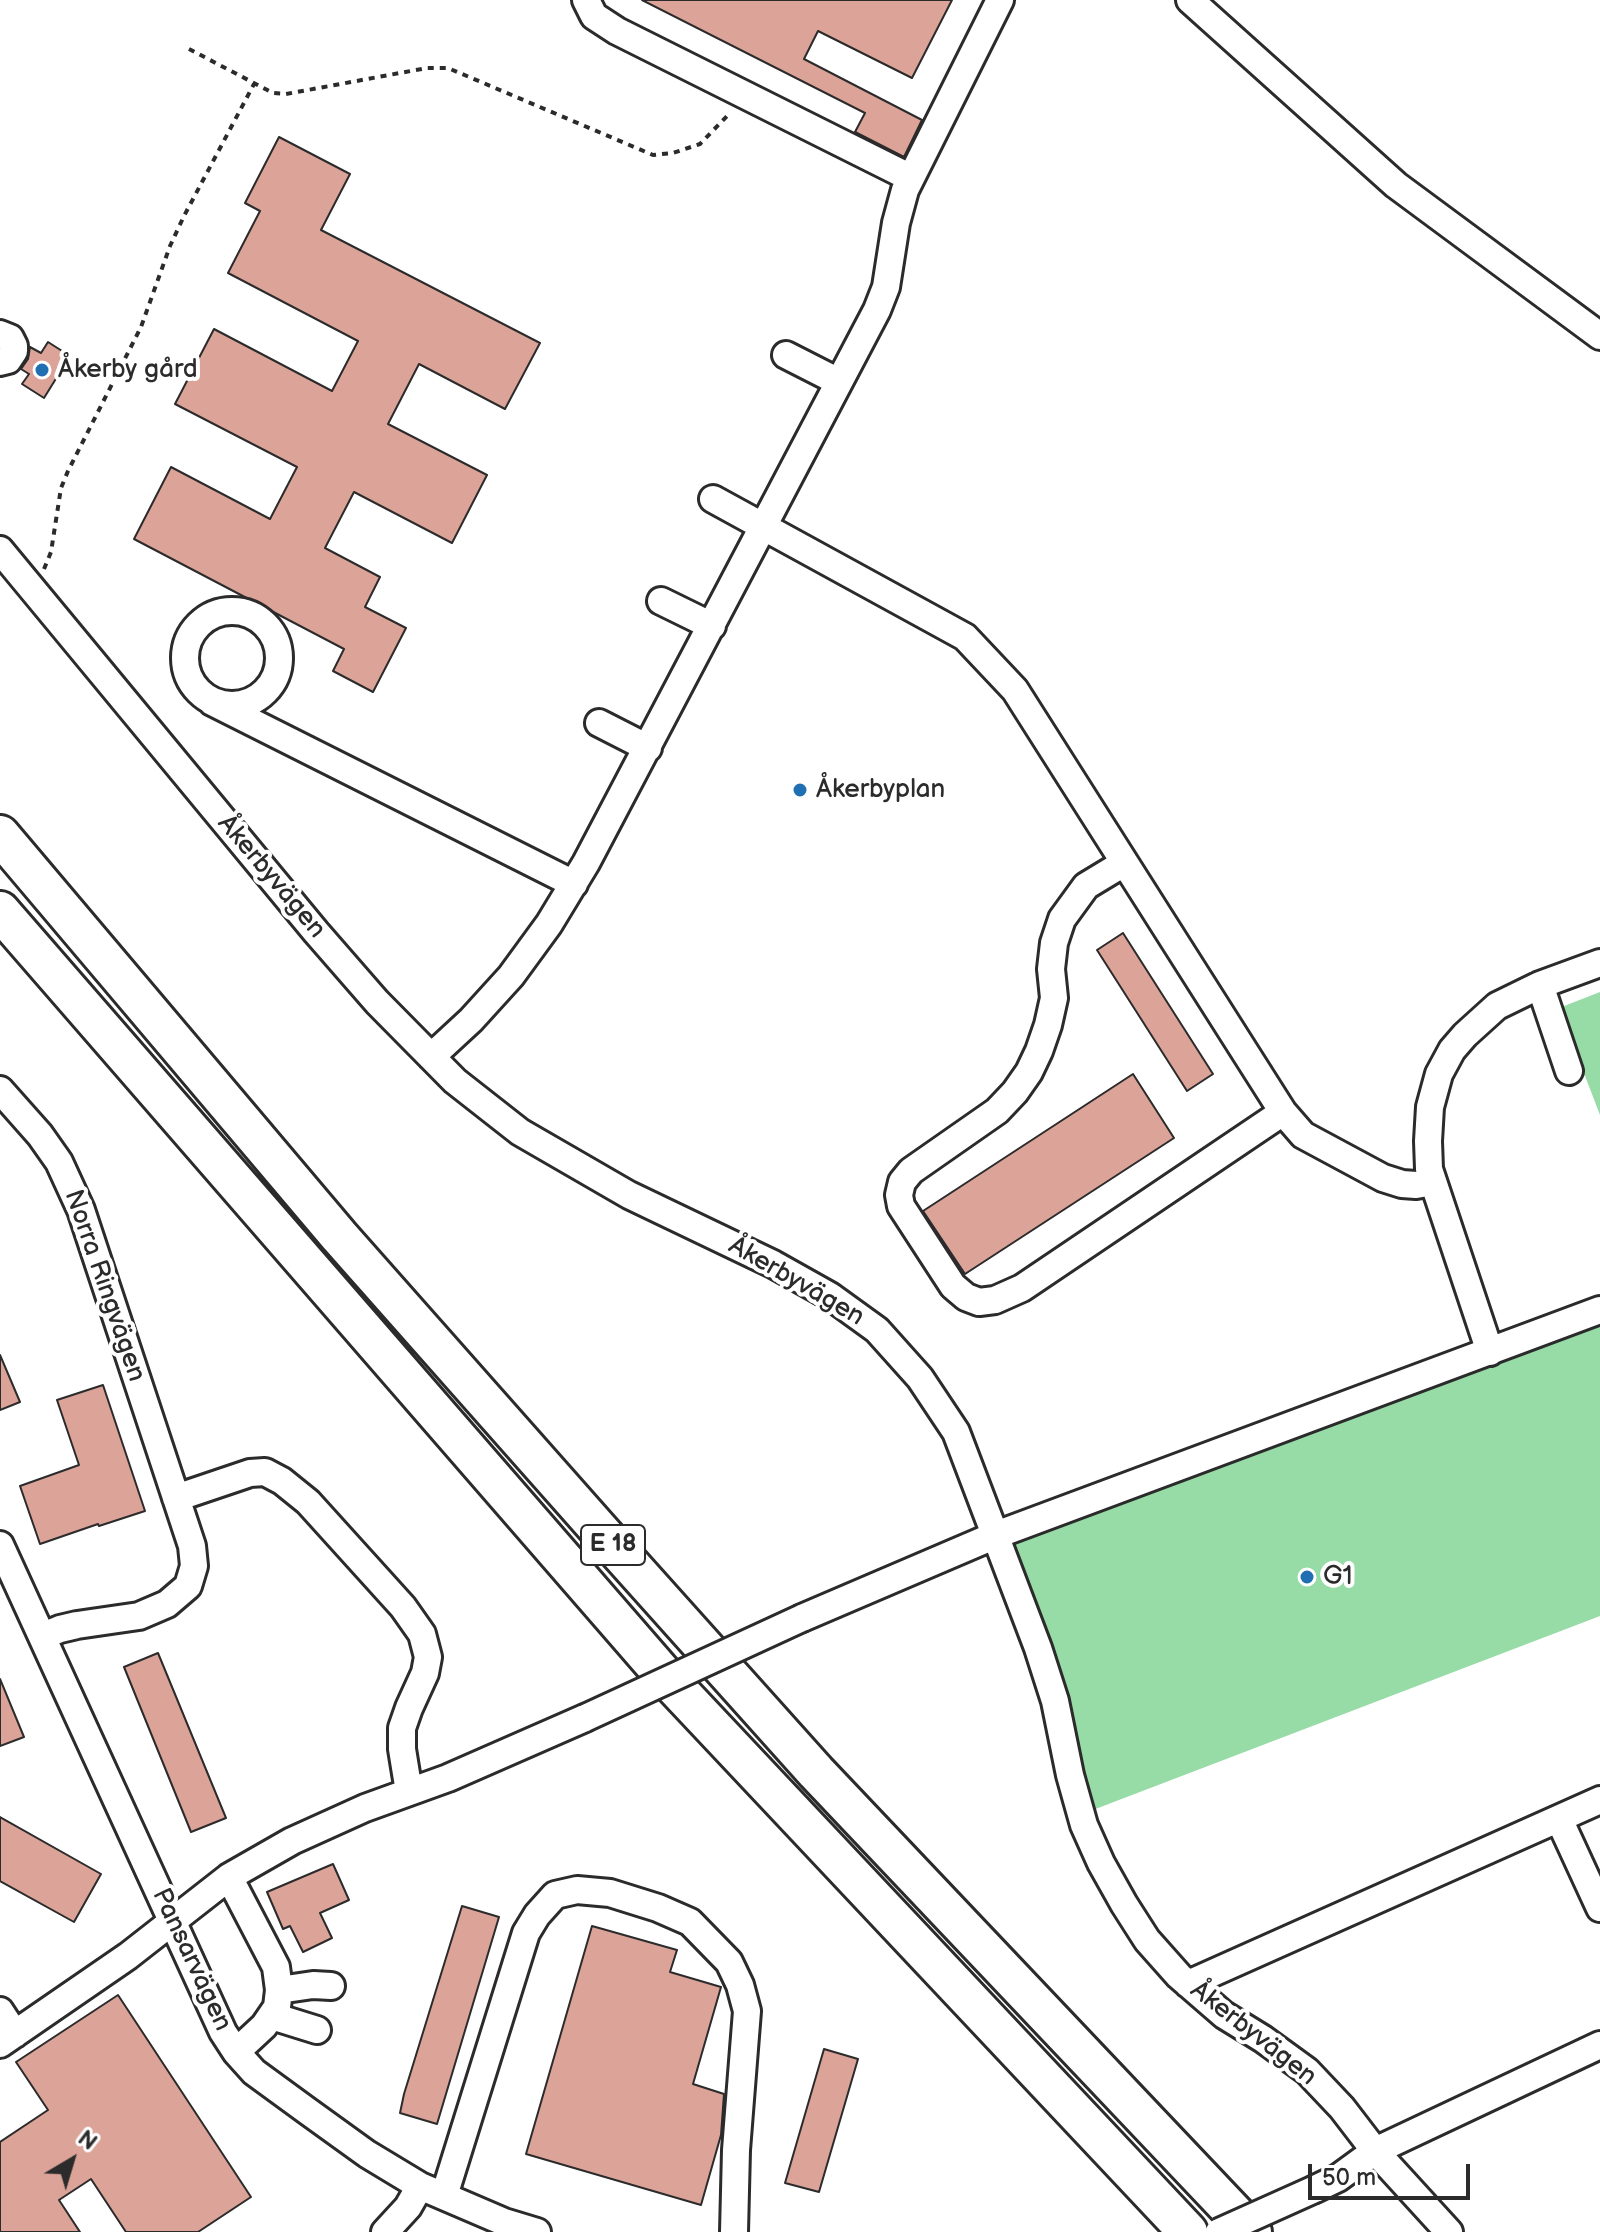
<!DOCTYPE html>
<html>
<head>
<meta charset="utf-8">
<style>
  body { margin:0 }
  #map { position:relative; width:1600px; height:2232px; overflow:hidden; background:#fff; font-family:"Balsamiq Sans",sans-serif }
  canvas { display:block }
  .north { position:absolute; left:32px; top:2120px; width:80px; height:80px; -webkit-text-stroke:6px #fff; paint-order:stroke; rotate:38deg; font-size:22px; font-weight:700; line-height:32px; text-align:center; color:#2b2b2b }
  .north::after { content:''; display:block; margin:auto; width:28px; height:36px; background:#2b2b2b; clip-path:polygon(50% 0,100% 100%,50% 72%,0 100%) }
  .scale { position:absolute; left:1308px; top:2164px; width:162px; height:36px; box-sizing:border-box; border:4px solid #2b2b2b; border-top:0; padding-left:10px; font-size:24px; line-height:28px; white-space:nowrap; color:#2b2b2b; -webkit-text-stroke:6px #fff; paint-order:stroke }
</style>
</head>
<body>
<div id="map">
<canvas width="1600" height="2232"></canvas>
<div class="north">N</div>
<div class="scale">50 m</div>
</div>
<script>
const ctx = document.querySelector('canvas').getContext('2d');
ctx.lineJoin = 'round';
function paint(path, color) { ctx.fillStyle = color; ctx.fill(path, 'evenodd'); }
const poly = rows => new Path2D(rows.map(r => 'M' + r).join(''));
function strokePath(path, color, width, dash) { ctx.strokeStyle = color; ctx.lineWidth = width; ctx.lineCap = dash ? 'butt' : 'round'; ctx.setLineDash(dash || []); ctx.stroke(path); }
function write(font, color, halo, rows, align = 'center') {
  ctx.font = font + ' "Balsamiq Sans",sans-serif'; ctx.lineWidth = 8; ctx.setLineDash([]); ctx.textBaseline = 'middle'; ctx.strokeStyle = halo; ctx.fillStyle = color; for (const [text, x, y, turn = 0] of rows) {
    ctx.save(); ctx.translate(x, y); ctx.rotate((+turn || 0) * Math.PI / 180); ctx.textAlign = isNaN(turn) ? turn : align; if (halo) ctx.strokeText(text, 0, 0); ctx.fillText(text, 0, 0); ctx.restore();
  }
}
paint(poly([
  [1600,992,1600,1115,1559,1008],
  [1600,1316,1600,1616,1085,1813,1001,1539]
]), '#97dba6');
const building = poly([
  [642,0,952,0,912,78,818,31,804,59,922,120,904,157,855,132,865,113,642,0],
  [279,137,350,174,321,230,540,343,505,409,419,364,388,424,487,475,452,543,354,492,325,548,380,577,365,607,406,628,373,692,333,671,344,649,134,539,171,467,270,519,297,467,175,404,214,329,332,391,358,341,228,273,260,211,245,203,279,137],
  [48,342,70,356,44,398,22,384,29,374,21,369,28,359,30,347,41,353,48,342],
  [1123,933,1213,1074,1187,1091,1097,950,1123,933],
  [1133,1074,1174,1138,965,1274,923,1211,1133,1074],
  [0,1355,20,1402,0,1410,0,1355],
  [103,1385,145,1511,99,1526,98,1524,40,1544,20,1486,79,1465,57,1400,103,1385],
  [158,1653,226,1818,191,1832,124,1667,158,1653],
  [0,1679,24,1737,0,1746,0,1679],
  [0,1817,101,1874,74,1922,0,1881,0,1817],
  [333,1864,349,1900,320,1913,332,1938,303,1952,290,1926,283,1929,267,1892,333,1864],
  [462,1906,499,1917,437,2124,400,2113,404,2094,462,1906],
  [592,1926,677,1950,670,1972,721,1987,693,2084,724,2094,721,2135,701,2205,526,2154,592,1926],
  [118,1995,251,2197,198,2232,126,2232,91,2179,59,2200,80,2232,0,2232,0,2142,48,2110,16,2062,118,1995],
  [824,2049,858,2059,819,2192,785,2183,824,2049]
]);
paint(building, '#dca399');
strokePath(building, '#2b2b2b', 2);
const minor = poly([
  [586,0,594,16,617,31,911,178],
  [1190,0,1396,185,1600,336],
  [0,334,10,338,14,346,14,351,8,360,0,362],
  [786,355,839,382],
  [713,499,965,637,1015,690,1283,1112,1303,1135,1383,1178,1402,1184,1416,1185,1433,1182],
  [0,550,316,932,377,1002,455,1081,520,1132,629,1195,773,1264,830,1296,877,1330,920,1378,956,1432,1038,1648,1055,1701,1070,1775,1084,1825,1101,1863,1124,1904,1147,1940,1179,1976,1224,2015,1263,2039,1307,2071,1342,2108,1375,2151,1449,2232],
  [661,601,712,626],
  '185 658a47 47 0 1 1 94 0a47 47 0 1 1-94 0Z',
  [212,702,574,884],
  [599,723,648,748],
  [1124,863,1086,886,1062,919,1054,943,1051,969,1054,998,1048,1025,1039,1051,1029,1072,1015,1092,997,1111,911,1171,902,1182,899,1195,901,1206,953,1286,966,1297,979,1302,995,1300,1022,1288,1283,1112],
  [1540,985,1569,1071],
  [431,1057,471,1020,511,976,549,924,586,863,877,310,886,287,896,223,905,190,1000,0],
  [0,1090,40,1135,59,1162,81,1210,192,1546,194,1566,188,1586,167,1604,139,1616,77,1625,60,1629,43,1636],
  [1490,1352,1429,1169,1428,1141,1430,1107,1439,1074,1452,1050,1465,1035,1497,1006,1540,985,1600,963],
  [176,1498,250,1473,265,1472,282,1481,308,1502,403,1607,422,1634,428,1657,425,1673,409,1708,402,1728,402,1749,409,1792],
  [0,1545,223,2032,236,2052,254,2072,306,2110,367,2154,420,2186,504,2222,537,2232],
  [802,1618,996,1535,1600,1310],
  [1559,1819,1600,1908],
  [229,1877,276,1967,279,1990,277,2007,264,2026,236,2052],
  [1188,1984,1600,1800],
  [279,1990,313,1985,331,1986],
  [0,2011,15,2034],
  [272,2016,317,2030],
  [0,2044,128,1956,229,1877,292,1841,365,1808,448,1778,585,1718],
  [1315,2189,1338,2178,1375,2151,1600,2045],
  [444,2196,526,1933,537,1915,555,1895,577,1890,610,1893,658,1908,690,1922,729,1962,740,1985,747,2011,736,2150,734,2232],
  [385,2232,408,2207,420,2186]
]);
const highway = poly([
  [0,835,339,1236,601,1532,816,1772,1252,2232],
  [0,911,662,1673,1188,2232]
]);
strokePath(minor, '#2b2b2b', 32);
strokePath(highway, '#2b2b2b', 44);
strokePath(poly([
  [189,49,273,93,286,94,427,68,448,68,653,155,673,153,700,144,729,114],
  [44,569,51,552,61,488,68,471,141,327,170,246,184,216,254,84]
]), '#2b2b2b', 4, [6, 6]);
strokePath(minor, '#fff', 26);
strokePath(highway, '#fff', 38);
const minorBridge = poly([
  [585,1718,802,1618],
  [1219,2232,1315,2189]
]);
strokePath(minorBridge, '#2b2b2b', 32, []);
strokePath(minorBridge, '#fff', 26);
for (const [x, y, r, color] of [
  [42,370,8,"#1f6fb2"],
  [800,790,8,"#1f6fb2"],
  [1307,1577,8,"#1f6fb2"]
]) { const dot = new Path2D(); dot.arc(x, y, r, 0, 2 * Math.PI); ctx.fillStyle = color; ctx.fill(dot); strokePath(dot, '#fff', 3); }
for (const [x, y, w] of [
  [613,1545,64]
]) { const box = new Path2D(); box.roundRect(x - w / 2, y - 20, w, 40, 6); ctx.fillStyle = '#fff'; ctx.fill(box); strokePath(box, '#2b2b2b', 2); }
write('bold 24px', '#2b2b2b', null, [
  ["E 18",613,1545]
]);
write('26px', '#2b2b2b', '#fff', [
  ["Åkerby gård",58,370],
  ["Åkerbyplan",816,790],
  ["G1",1323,1577]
], 'left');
write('26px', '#2b2b2b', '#fff', [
  ["Åkerbyvägen",271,877,50],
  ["Åkerbyvägen",796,1282,30],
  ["Norra Ringvägen",104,1286,71],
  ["Pansarvägen",191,1960,65],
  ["Åkerbyvägen",1253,2034,38]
]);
</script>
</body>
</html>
